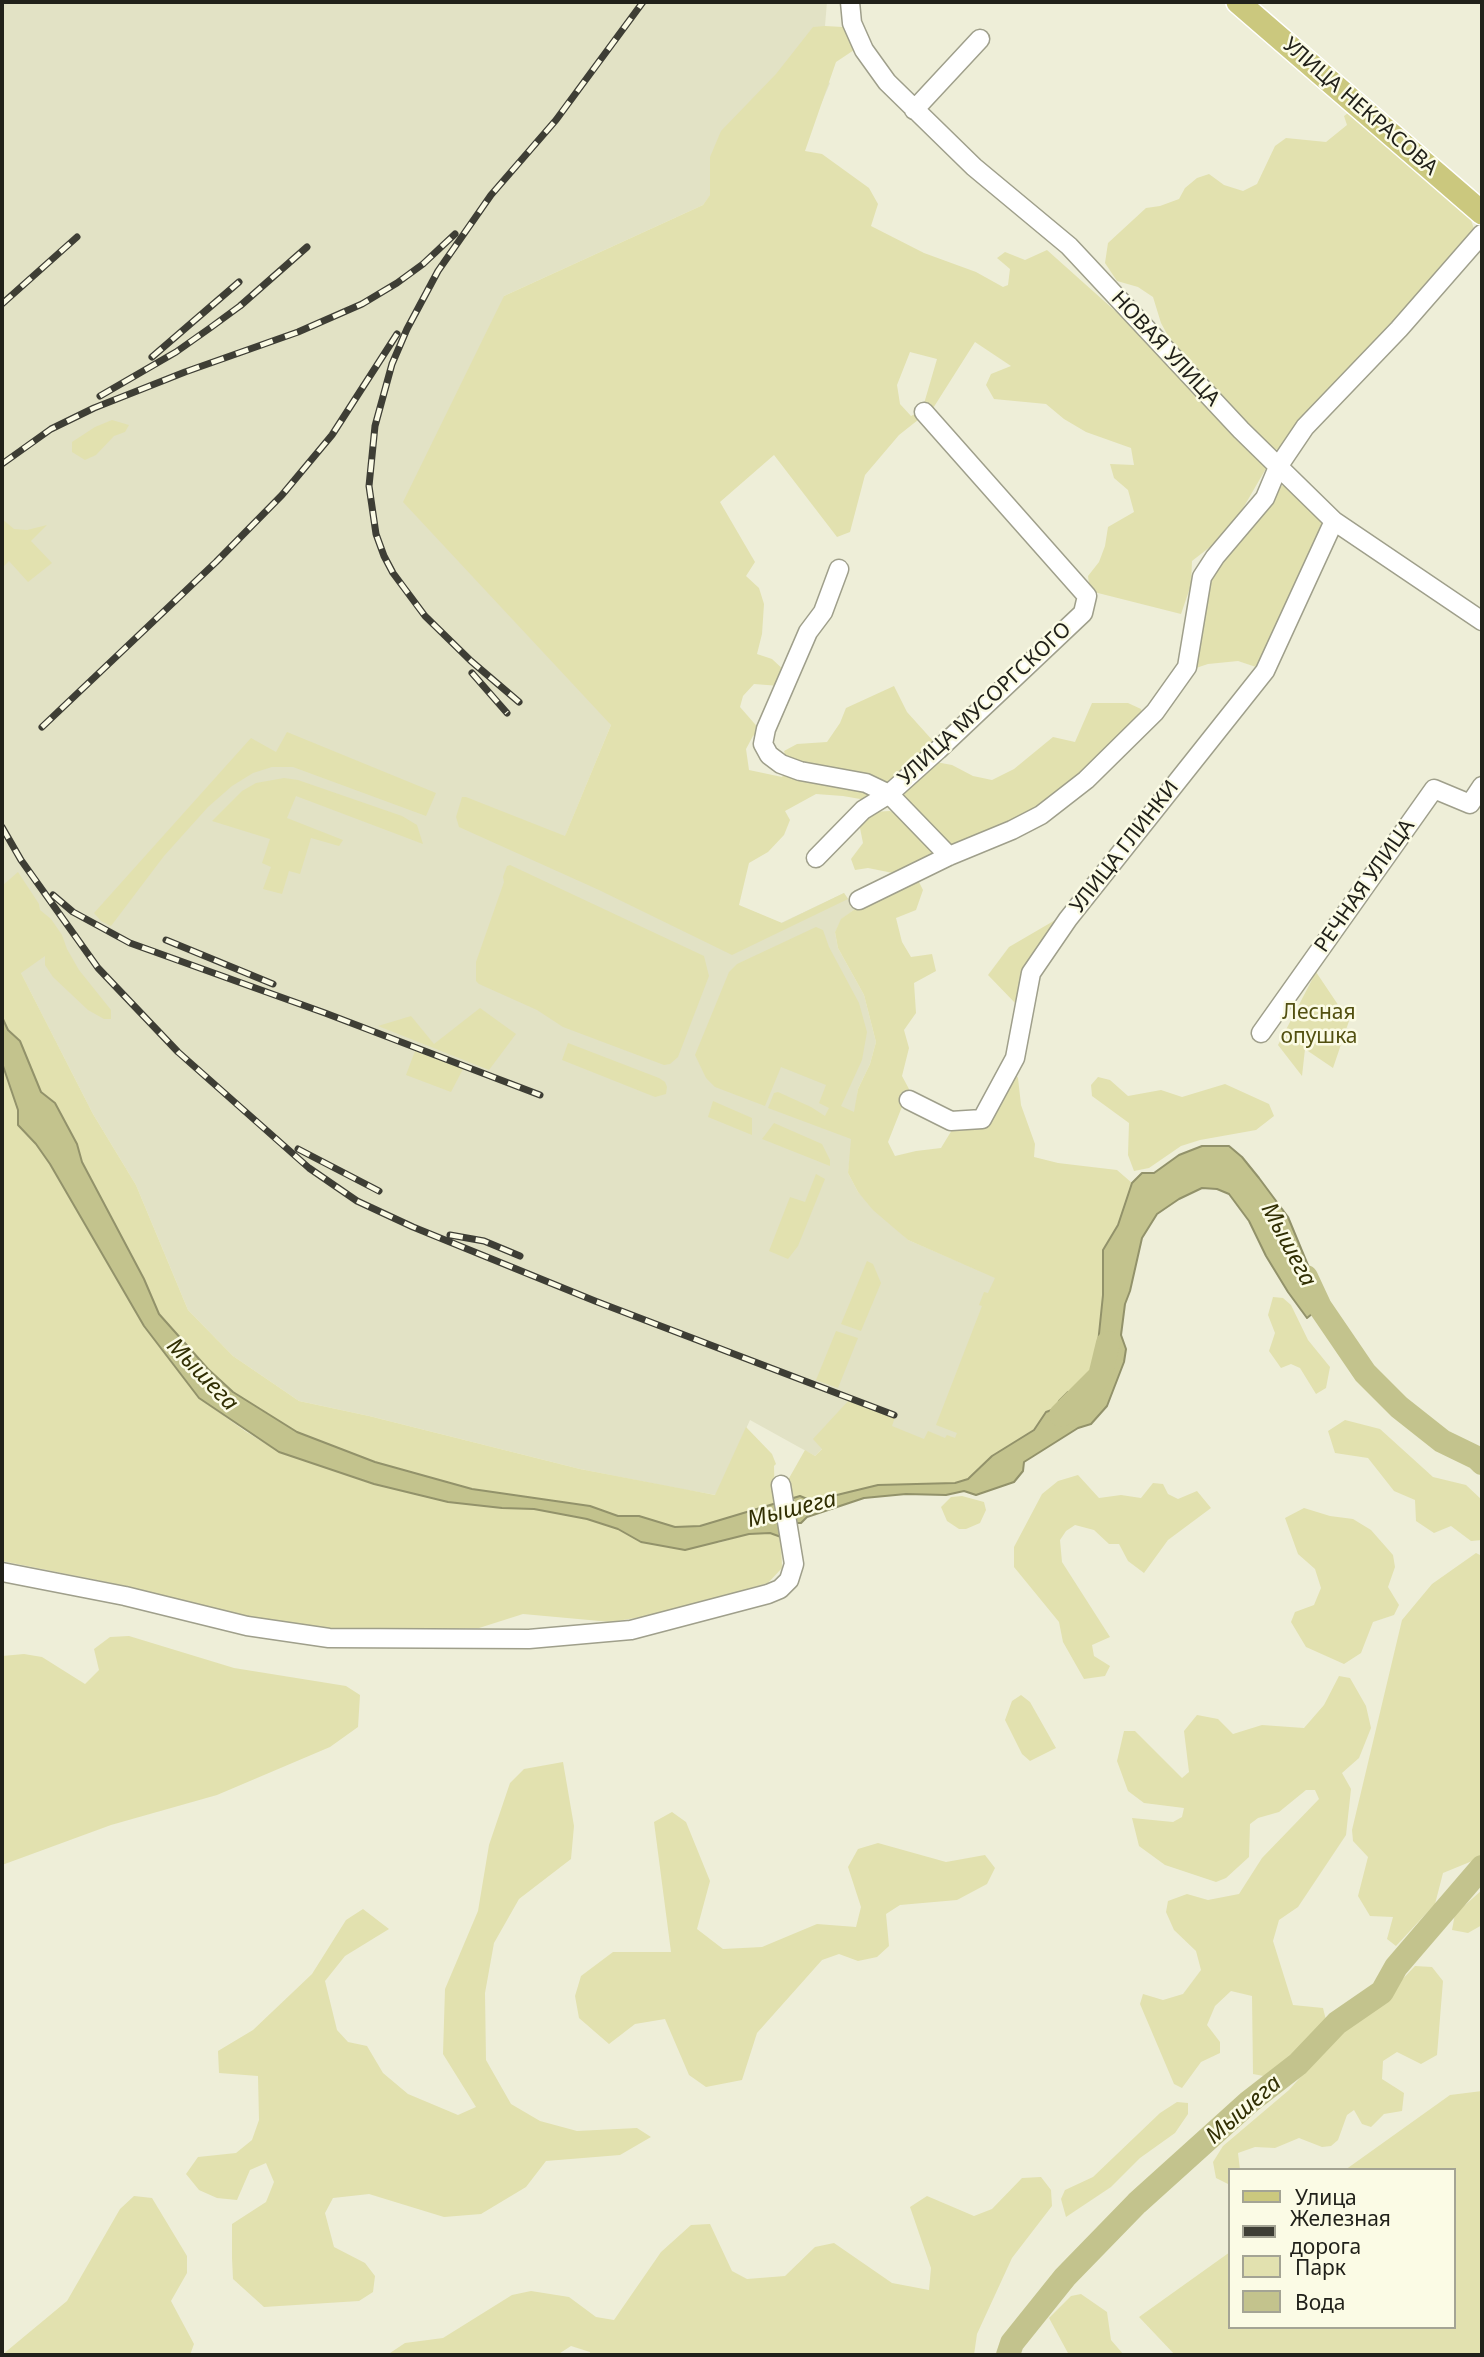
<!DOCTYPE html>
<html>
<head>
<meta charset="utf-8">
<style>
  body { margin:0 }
  #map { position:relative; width:1484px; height:2357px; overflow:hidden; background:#eeeed8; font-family:"Noto Sans",sans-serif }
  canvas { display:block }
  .frame { position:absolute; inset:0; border:4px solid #21211a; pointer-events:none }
  .legend { position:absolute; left:1228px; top:2168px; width:228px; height:161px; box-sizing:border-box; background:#fbfbe5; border:2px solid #a4a494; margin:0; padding:9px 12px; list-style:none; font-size:21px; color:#21211a }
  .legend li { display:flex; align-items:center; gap:14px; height:35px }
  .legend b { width:35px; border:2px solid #a4a494 }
</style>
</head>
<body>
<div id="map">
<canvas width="1484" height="2357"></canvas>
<div class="frame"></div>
<ul class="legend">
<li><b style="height:9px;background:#cbc87e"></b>Улица</li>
<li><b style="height:9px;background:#3e3e35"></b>Железная дорога</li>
<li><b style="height:19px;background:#e2e1af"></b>Парк</li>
<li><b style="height:19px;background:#c3c38d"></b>Вода</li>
</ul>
</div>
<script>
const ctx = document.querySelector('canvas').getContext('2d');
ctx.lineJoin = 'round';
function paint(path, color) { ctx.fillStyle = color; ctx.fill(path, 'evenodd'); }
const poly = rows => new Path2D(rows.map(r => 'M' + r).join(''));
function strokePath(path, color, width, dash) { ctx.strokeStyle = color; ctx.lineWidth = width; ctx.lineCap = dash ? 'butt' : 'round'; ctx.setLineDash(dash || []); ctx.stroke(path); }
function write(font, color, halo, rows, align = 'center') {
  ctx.font = font + ' "Noto Sans",sans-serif'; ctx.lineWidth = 5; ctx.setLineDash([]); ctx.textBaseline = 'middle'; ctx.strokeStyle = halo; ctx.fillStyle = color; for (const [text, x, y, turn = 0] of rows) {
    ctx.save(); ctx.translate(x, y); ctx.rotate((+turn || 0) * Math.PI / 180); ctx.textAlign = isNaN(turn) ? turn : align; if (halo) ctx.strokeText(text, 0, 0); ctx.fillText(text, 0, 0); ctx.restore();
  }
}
paint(poly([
  [2,2,827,2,825,26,807,63,830,83,816,116,756,134,703,205,504,296,608,720,611,725,566,834,781,923,844,893,855,909,842,919,835,932,838,948,864,995,876,1042,870,1064,858,1089,848,1173,858,1192,908,1240,1032,1293,956,1442,939,1451,840,1430,815,1456,750,1420,716,1495,681,1489,580,1469,369,1416,299,1401,233,1356,188,1310,136,1185,93,1114,2,936]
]), '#e2e2c5');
paint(poly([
  [825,26,843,27,854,50,836,62,805,151,822,154,869,188,878,204,871,226,924,253,976,272,1003,287,1008,285,1010,269,997,258,1005,252,1025,260,1047,250,1132,326,1268,465,1242,510,1215,543,1192,561,1191,585,1181,614,1090,591,1088,576,1099,562,1105,546,1108,527,1134,512,1128,490,1114,478,1110,464,1134,465,1131,448,1086,432,1064,419,1046,404,994,399,986,385,991,374,1011,366,975,342,930,413,923,407,937,359,910,352,897,385,900,404,911,416,922,410,923,416,899,435,865,475,850,532,837,537,774,455,720,502,755,562,746,576,759,588,764,604,762,634,757,654,772,659,786,672,780,686,754,684,743,696,740,707,761,731,753,736,746,749,749,770,782,777,789,768,784,751,797,744,827,742,840,723,846,708,894,686,907,712,934,742,899,775,866,800,843,796,816,794,785,811,790,820,784,835,768,852,749,863,739,905,782,923,844,893,848,899,732,955,599,890,459,827,456,817,462,797,466,797,565,836,611,725,403,502,504,296,703,205,710,195,710,157,721,131,776,74,813,27],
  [1352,110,1469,214,1474,229,1464,244,1302,419,1278,450,1267,446,1175,349,1161,323,1153,297,1138,287,1117,281,1105,263,1108,243,1146,208,1160,206,1179,199,1185,188,1197,178,1209,174,1224,185,1243,191,1257,184,1275,146,1286,138,1326,142,1347,125,1344,116],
  [112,420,129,425,125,432,114,436,96,455,85,460,72,452,72,442,95,427],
  [1285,484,1326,523,1259,668,1238,661,1208,664,1196,668,1205,601,1212,578,1228,553,1277,489],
  [2,519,14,529,27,530,47,525,31,541,52,563,28,582,9,561,2,568],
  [1092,703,1128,703,1141,709,1143,715,1107,752,1036,813,951,849,903,796,916,777,936,762,952,765,973,776,992,780,1014,769,1053,737,1075,742],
  [287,732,436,793,426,816,293,767,272,767,253,773,232,786,208,807,164,856,111,926,101,921,94,913,251,738,276,752],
  [284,778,298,780,402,816,417,825,423,844,296,796,287,818,343,840,339,846,311,838,300,874,289,871,282,894,263,889,271,867,262,863,270,839,212,821,242,791,256,783],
  [890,811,903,818,933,849,930,859,918,866,893,873,868,868,855,870,851,859,863,843,859,823,871,812],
  [510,865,704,956,709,976,678,1057,670,1064,664,1065,563,1027,537,1010,479,984,476,981,476,962,504,882,503,877,507,866],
  [18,872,39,904,40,910,51,919,62,935,67,949,79,970,111,1010,111,1019,104,1019,88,1010,53,977,45,965,45,956,21,973,93,1114,136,1185,188,1310,233,1356,299,1401,369,1416,580,1469,715,1495,746,1427,772,1454,776,1464,774,1466,775,1504,700,1527,675,1527,639,1516,618,1516,590,1506,472,1489,375,1462,297,1432,233,1392,208,1369,159,1314,144,1279,82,1162,77,1144,55,1103,41,1092,20,1041,8,1030,2,1017,2,886],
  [917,878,923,890,916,910,896,918,902,942,911,957,932,954,936,971,914,983,916,1013,904,1030,909,1048,902,1076,909,1089,888,1142,895,1156,916,1151,941,1148,955,1125,977,1125,1012,1069,1018,1078,1021,1105,1035,1144,1034,1157,1058,1163,1117,1170,1132,1183,1118,1225,1103,1251,1103,1295,1096,1363,1100,1376,1096,1386,1057,1408,1037,1424,1034,1430,992,1456,968,1479,955,1483,878,1485,811,1501,800,1496,790,1500,788,1480,805,1450,815,1456,822,1449,813,1439,850,1399,895,1417,892,1426,924,1439,928,1431,945,1438,947,1435,955,1438,957,1433,936,1425,982,1306,979,1305,984,1292,988,1293,995,1278,908,1240,873,1210,858,1192,848,1173,851,1139,768,1108,774,1093,778,1092,811,1107,825,1116,829,1108,819,1103,826,1085,781,1067,765,1106,715,1087,706,1078,695,1055,729,972,737,964,816,927,823,930,829,947,859,1003,867,1032,862,1060,841,1106,854,1112,858,1089,870,1064,876,1042,864,995,838,948,835,932,841,919,855,909],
  [1057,919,1059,927,1019,1017,1016,1004,988,975,1009,947],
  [1316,972,1349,1021,1333,1068,1305,1049,1302,1076,1278,1045],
  [480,1008,516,1034,489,1070,378,1026,411,1016,434,1044],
  [568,1043,659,1078,665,1082,667,1087,666,1094,655,1097,562,1060],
  [415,1051,463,1069,451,1092,406,1075],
  [2,1063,19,1110,18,1125,36,1144,50,1164,125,1294,199,1398,245,1431,279,1452,374,1484,448,1502,502,1508,534,1509,587,1519,618,1529,641,1542,658,1544,718,1543,749,1534,770,1533,781,1537,782,1568,768,1583,666,1613,611,1622,523,1614,479,1628,332,1631,257,1621,121,1585,2,1561],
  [1098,1077,1110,1080,1128,1096,1161,1090,1182,1097,1225,1084,1269,1104,1274,1116,1256,1130,1200,1140,1181,1146,1149,1168,1134,1171,1128,1155,1129,1123,1092,1096,1091,1085],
  [713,1101,752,1118,752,1135,708,1117],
  [774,1123,822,1144,830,1160,830,1166,762,1139],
  [816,1174,825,1179,798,1246,788,1259,769,1251,790,1197,805,1202],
  [867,1261,873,1264,881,1283,861,1331,841,1324],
  [1273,1297,1283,1298,1291,1305,1308,1340,1330,1367,1326,1388,1316,1394,1300,1368,1291,1364,1281,1368,1269,1351,1275,1333,1268,1315],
  [836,1331,858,1338,838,1388,816,1380],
  [1345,1420,1380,1429,1433,1477,1466,1485,1482,1500,1482,1540,1471,1541,1451,1526,1434,1533,1416,1521,1415,1500,1394,1491,1368,1458,1335,1453,1328,1431],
  [1078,1475,1099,1498,1121,1495,1141,1498,1153,1483,1163,1484,1168,1494,1178,1499,1197,1491,1211,1508,1168,1540,1144,1573,1128,1561,1119,1544,1109,1544,1094,1530,1075,1525,1066,1531,1060,1540,1062,1562,1110,1637,1092,1645,1094,1656,1110,1666,1105,1676,1084,1679,1063,1642,1059,1622,1014,1567,1014,1547,1042,1494,1058,1481],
  [962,1496,984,1502,986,1510,980,1523,966,1529,959,1529,947,1521,941,1507,951,1497],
  [1304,1508,1330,1516,1353,1519,1371,1530,1393,1555,1395,1567,1388,1587,1399,1605,1394,1615,1373,1622,1361,1653,1344,1664,1306,1647,1291,1622,1295,1612,1314,1605,1321,1588,1315,1569,1298,1554,1285,1518],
  [1476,1553,1482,1556,1482,1857,1443,1873,1435,1904,1396,1946,1387,1939,1393,1917,1370,1916,1358,1896,1368,1857,1353,1841,1352,1830,1402,1620,1432,1584],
  [129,1636,234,1668,346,1686,360,1695,358,1727,330,1747,217,1795,111,1825,2,1865,2,1656,24,1654,42,1657,85,1684,99,1670,94,1649,110,1637],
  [1339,1676,1350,1678,1366,1706,1371,1728,1359,1758,1342,1773,1351,1789,1346,1835,1298,1907,1279,1920,1273,1941,1293,2005,1323,2008,1326,2020,1274,2078,1253,2074,1252,1996,1231,1991,1215,2006,1207,2025,1220,2042,1220,2053,1201,2062,1182,2088,1174,2084,1140,2004,1143,1994,1163,2000,1183,1994,1201,1970,1196,1951,1174,1930,1166,1912,1168,1901,1187,1894,1208,1900,1239,1894,1262,1858,1319,1799,1315,1790,1306,1790,1279,1812,1258,1818,1250,1824,1249,1857,1226,1878,1216,1882,1165,1865,1139,1846,1132,1818,1173,1822,1182,1817,1184,1808,1144,1803,1128,1791,1117,1761,1124,1731,1135,1731,1182,1778,1189,1772,1184,1731,1197,1715,1218,1719,1233,1734,1262,1725,1304,1728,1324,1705],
  [1021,1695,1030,1702,1056,1748,1030,1761,1022,1754,1005,1720,1012,1701],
  [563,1762,574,1826,571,1859,519,1899,494,1943,485,1993,486,2060,511,2104,540,2121,577,2131,637,2128,651,2137,620,2155,546,2161,526,2187,481,2214,444,2217,369,2194,333,2198,325,2213,334,2247,365,2263,375,2276,373,2292,359,2301,264,2307,233,2279,232,2258,232,2224,266,2202,274,2182,266,2163,250,2170,237,2200,217,2198,199,2190,186,2174,198,2157,236,2153,252,2140,259,2120,258,2076,219,2073,218,2051,253,2030,312,1974,346,1920,363,1909,389,1929,345,1956,325,1981,337,2030,348,2042,367,2046,383,2073,408,2094,458,2115,476,2107,443,2054,445,1989,478,1911,489,1845,510,1783,524,1769],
  [672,1812,686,1822,710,1881,697,1929,723,1949,762,1947,817,1924,856,1927,861,1907,848,1867,858,1849,878,1843,946,1862,985,1855,995,1868,987,1884,957,1900,900,1905,886,1914,889,1946,877,1957,858,1961,839,1954,822,1960,757,2033,742,2080,706,2087,689,2075,665,2019,635,2024,609,2044,579,2018,575,1996,581,1976,613,1952,671,1952,654,1822],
  [1482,1890,1482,1925,1468,1933,1452,1930,1455,1914],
  [1415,1966,1432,1967,1443,1981,1437,2055,1421,2064,1397,2052,1383,2061,1382,2079,1404,2093,1402,2111,1384,2114,1371,2127,1362,2124,1354,2110,1347,2115,1338,2140,1331,2146,1322,2147,1299,2138,1275,2148,1255,2147,1238,2153,1240,2170,1230,2170,1230,2185,1216,2178,1213,2162,1223,2146,1289,2090,1339,2034,1375,2008],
  [1482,2091,1482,2355,1175,2355,1139,2317,1230,2252,1230,2327,1454,2327,1454,2170,1345,2170,1450,2095],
  [1177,2102,1188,2103,1188,2114,1175,2133,1140,2158,1111,2187,1066,2217,1061,2199,1065,2190,1093,2177,1160,2113],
  [1041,2177,1051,2190,1052,2206,1012,2258,977,2334,974,2355,590,2355,590,2352,571,2346,557,2355,387,2355,405,2343,443,2338,512,2295,531,2291,569,2297,596,2317,614,2320,661,2252,691,2225,710,2224,732,2271,747,2279,785,2276,815,2247,834,2243,892,2283,929,2290,931,2268,910,2207,927,2196,974,2216,992,2209,1022,2178],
  [134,2196,152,2198,187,2256,187,2273,171,2301,194,2344,190,2355,2,2355,67,2301,120,2209],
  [1081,2294,1107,2312,1111,2340,1124,2355,1069,2355,1049,2318,1071,2296]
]), '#e2e1af');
const water = poly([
  [2,1017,8,1030,20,1041,41,1092,55,1103,77,1144,82,1162,144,1279,159,1314,208,1369,233,1392,297,1432,375,1462,472,1489,590,1506,618,1516,639,1516,675,1527,700,1526,800,1496,812,1501,878,1485,955,1483,968,1479,992,1456,1034,1430,1046,1412,1057,1408,1059,1401,1068,1392,1087,1392,1096,1386,1100,1376,1096,1363,1103,1295,1103,1250,1118,1225,1132,1183,1142,1173,1154,1173,1179,1155,1202,1146,1229,1146,1242,1157,1259,1178,1288,1217,1324,1304,1307,1318,1288,1292,1266,1256,1249,1221,1229,1194,1217,1189,1202,1188,1179,1199,1157,1214,1142,1238,1130,1291,1125,1304,1121,1335,1126,1349,1124,1362,1107,1406,1091,1424,1078,1428,1024,1462,1023,1471,1014,1482,976,1495,964,1491,946,1495,906,1494,864,1498,807,1517,801,1523,795,1523,781,1537,770,1533,749,1534,685,1550,641,1542,618,1529,587,1519,534,1509,502,1508,448,1502,374,1484,279,1452,199,1398,144,1326,50,1164,36,1144,18,1125,18,1110,2,1063,2,1017]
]);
paint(water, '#c3c38d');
strokePath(water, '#92926a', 2);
strokePath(poly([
  [1477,1458,1482,1457]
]), '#92926a', 4.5);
strokePath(poly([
  [1306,1277,1320,1307,1365,1373,1399,1407,1442,1441,1477,1458,1482,1463],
  [1061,1415,1100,1376,1108,1343],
  [1008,2355,1012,2343,1065,2277,1137,2203,1249,2102,1298,2064,1337,2023,1382,1992,1396,1967,1482,1867]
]), '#c3c38d', 24);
const minor = poly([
  [850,2,852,23,864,50,887,82,974,167,1069,246,1241,430,1334,521,1482,621],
  [914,110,980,39],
  [839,569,823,612,808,632,766,729,763,744,769,755,781,764,800,771,866,783,889,794,949,856],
  [816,858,863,810,889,794,938,750,1083,613,1087,596,924,412],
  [859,900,949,856,1012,830,1041,815,1086,780,1155,712,1187,667,1202,577,1215,557,1265,498,1278,467,1305,427,1399,329,1482,234],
  [1261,1033,1434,789,1470,804,1482,786],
  [909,1100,951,1121,982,1119,1015,1058,1031,973,1068,919,1265,671,1334,521],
  [2,1572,125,1596,247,1626,329,1638,529,1639,631,1630,768,1594,780,1589,789,1580,794,1564,781,1485]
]);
const major = poly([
  [1238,2,1482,213]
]);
strokePath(minor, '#9f9f8b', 21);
strokePath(major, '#fff', 26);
strokePath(minor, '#fff', 18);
strokePath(major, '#cbc87e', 23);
const rail = poly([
  [2,304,77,237],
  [152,357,239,282],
  [100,396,176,352,210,328,240,306,307,247],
  [2,464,51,429,94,408,185,372,298,332,362,304,397,283,423,264,455,234],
  [472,673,507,713],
  [519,702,471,661,425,616,393,573,384,556,376,534,369,486,375,426,392,364,407,329,438,271,491,195,556,120,643,2],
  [42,727,216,562,282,495,332,435,397,334],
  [2,827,21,860,98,968,178,1052,309,1168,357,1201,413,1227,595,1301,894,1415],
  [53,895,73,912,130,943,325,1013,540,1095],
  [166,940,273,984],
  [298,1149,379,1191],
  [450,1235,484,1241,520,1256]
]);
strokePath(rail, '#3e3e35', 7);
strokePath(rail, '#fbfbe5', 4.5, [13]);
write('21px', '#21211a', '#fbfbe5', [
  ["УЛИЦА НЕКРАСОВА",1360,107,41],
  ["НОВАЯ УЛИЦА",1165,349,47],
  ["УЛИЦА МУСОРГСКОГО",985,704,-43],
  ["УЛИЦА ГЛИНКИ",1125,847,-52],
  ["РЕЧНАЯ УЛИЦА",1365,886,-55]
]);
write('21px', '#525010', '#fbfbe5', [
  ["Лесная",1319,1013],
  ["опушка",1319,1037]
]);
write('italic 23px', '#312f03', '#fbfbe5', [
  ["Мышега",1288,1245,62],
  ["Мышега",202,1375,46],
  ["Мышега",792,1510,-14],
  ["Мышега",1244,2110,-41]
]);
</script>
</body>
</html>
